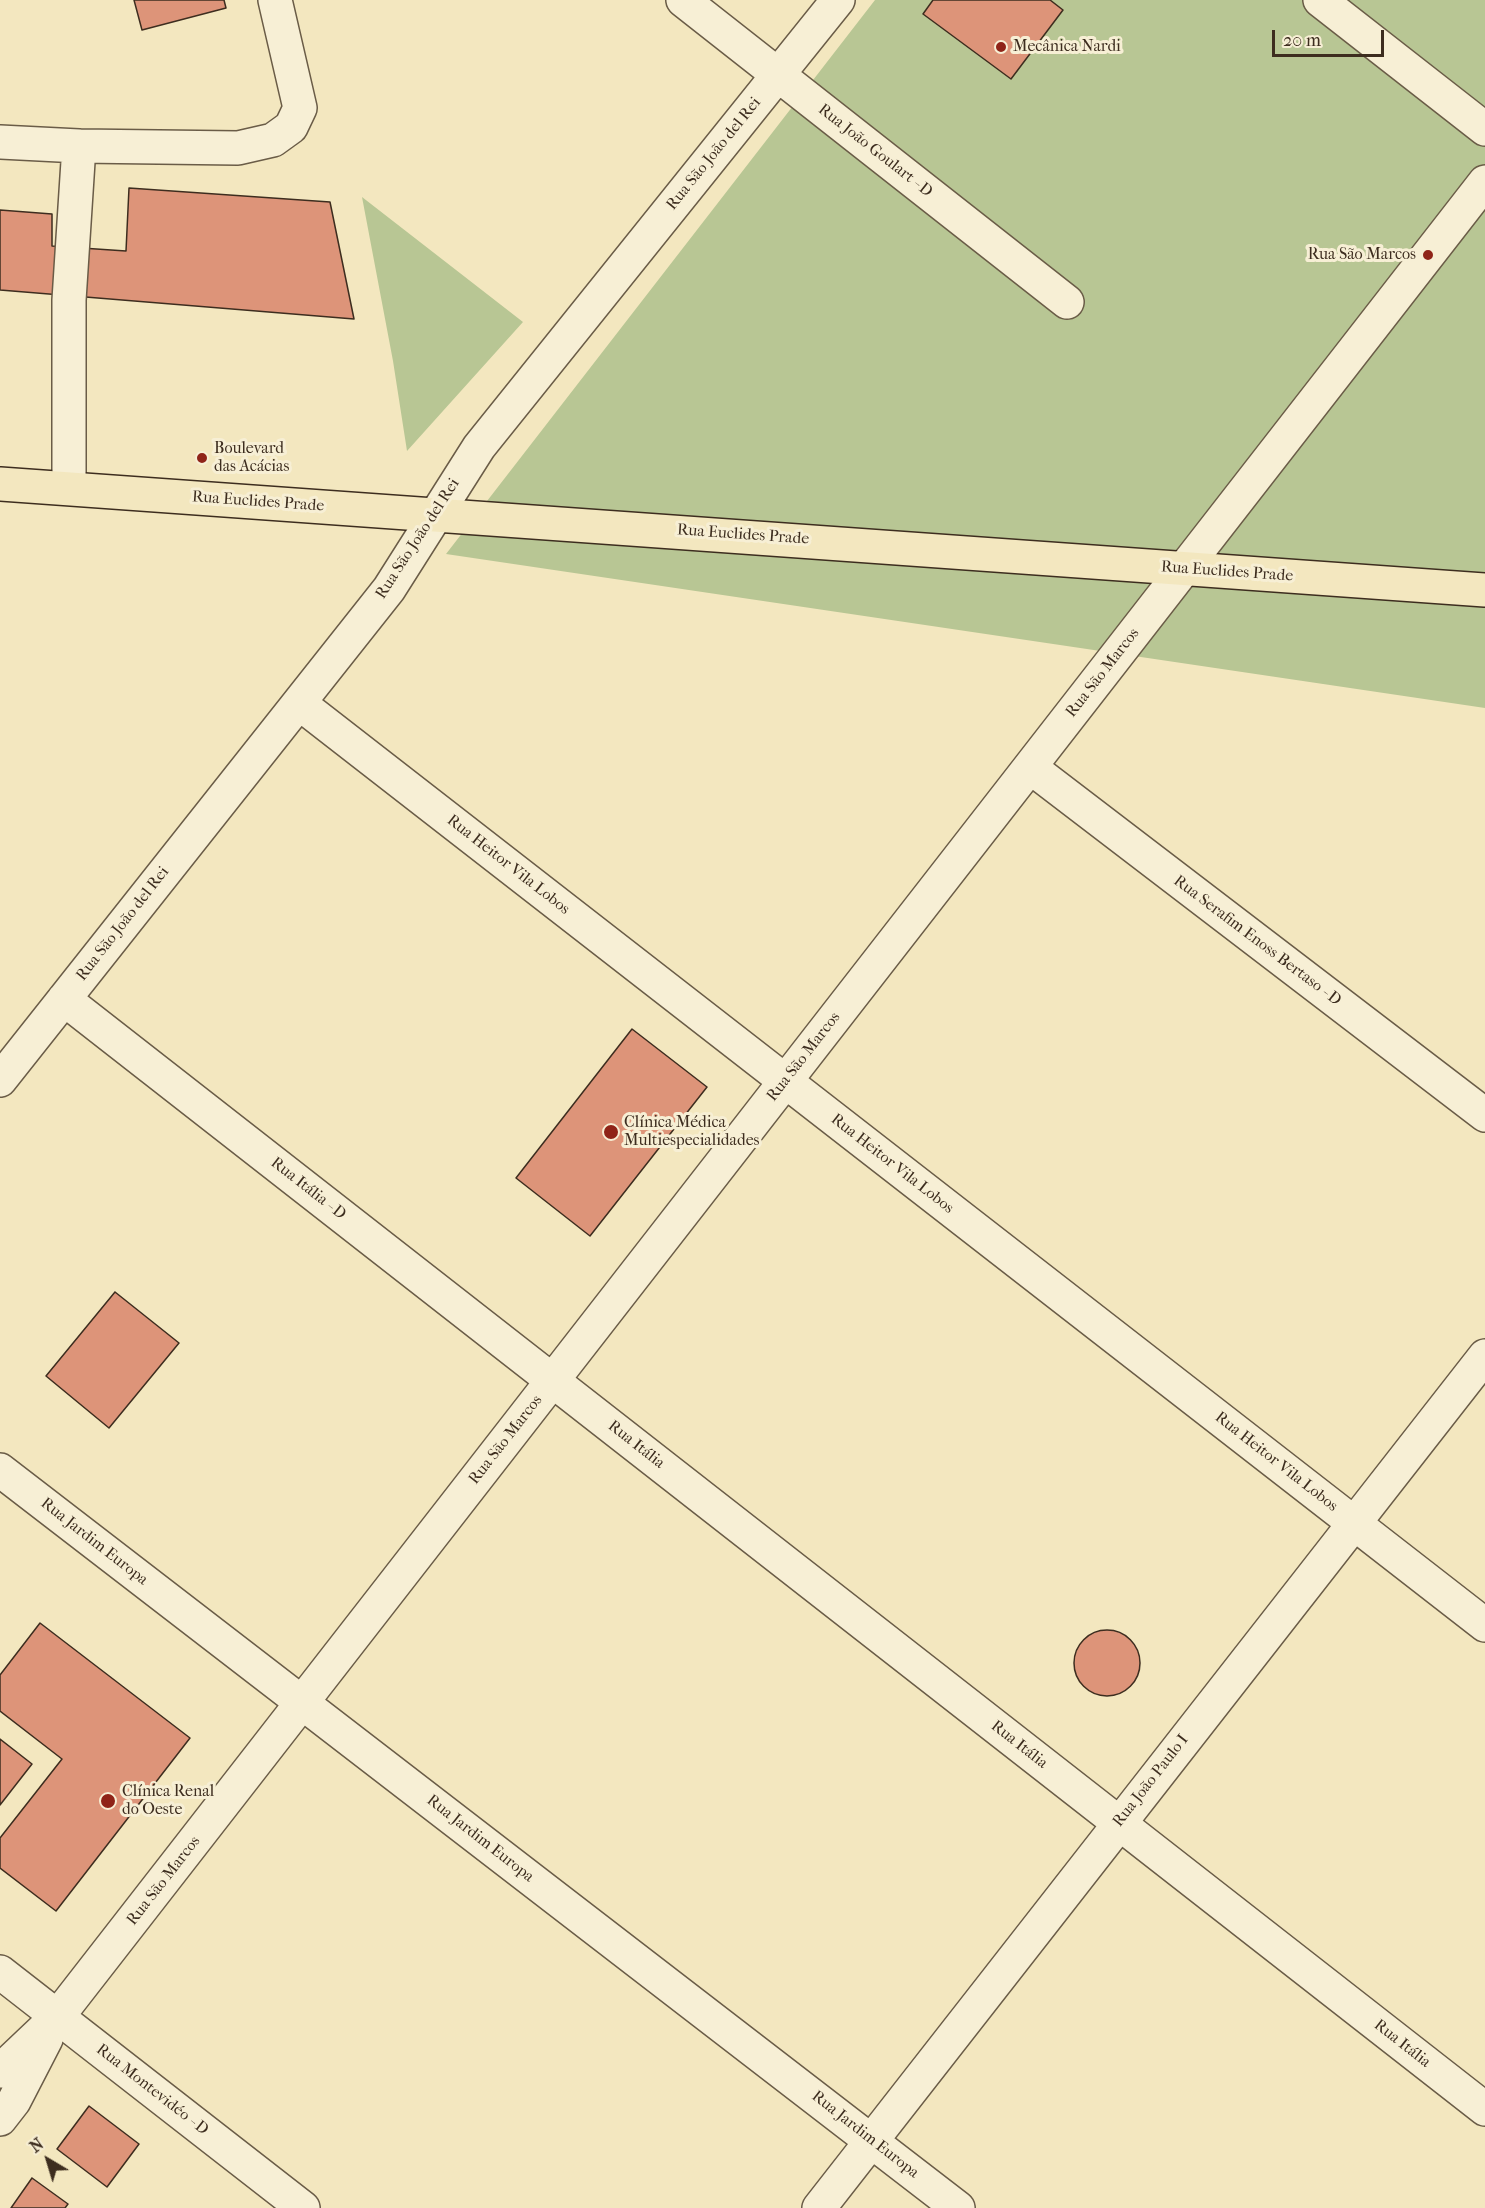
<!DOCTYPE html>
<html>
<head>
<meta charset="utf-8">
<style>
  body { margin:0 }
  #map { position:relative; width:1485px; height:2208px; overflow:hidden; background:#f3e7bf; font-family:"IM FELL French Canon",serif }
  canvas { display:block }
  .north { position:absolute; left:18px; top:2130px; width:60px; height:60px; -webkit-text-stroke:4px #f7efd5; paint-order:stroke; rotate:322deg; font-size:16px; font-weight:700; line-height:24px; text-align:center; color:#3d2d1f }
  .north::after { content:''; display:block; margin:auto; width:21px; height:27px; background:#3d2d1f; clip-path:polygon(50% 0,100% 100%,50% 72%,0 100%) }
  .scale { position:absolute; left:1272px; top:30px; width:112px; height:27px; box-sizing:border-box; border:3px solid #3d2d1f; border-top:0; padding-left:8px; font-size:18px; line-height:21px; white-space:nowrap; color:#3d2d1f; -webkit-text-stroke:4px #f7efd5; paint-order:stroke }
</style>
</head>
<body>
<div id="map">
<canvas width="1485" height="2208"></canvas>
<div class="north">N</div>
<div class="scale">20 m</div>
</div>
<script>
const ctx = document.querySelector('canvas').getContext('2d');
ctx.lineJoin = 'round';
function paint(path, color) { ctx.fillStyle = color; ctx.fill(path, 'evenodd'); }
const poly = rows => new Path2D(rows.map(r => 'M' + r).join(''));
function strokePath(path, color, width, dash) { ctx.strokeStyle = color; ctx.lineWidth = width; ctx.lineCap = dash ? 'butt' : 'round'; ctx.setLineDash(dash || []); ctx.stroke(path); }
function write(font, color, halo, rows, align = 'center') {
  ctx.font = font + ' "IM FELL French Canon",serif'; ctx.lineWidth = 6; ctx.setLineDash([]); ctx.textBaseline = 'middle'; ctx.strokeStyle = halo; ctx.fillStyle = color; for (const [text, x, y, turn = 0] of rows) {
    ctx.save(); ctx.translate(x, y); ctx.rotate((+turn || 0) * Math.PI / 180); ctx.textAlign = isNaN(turn) ? turn : align; if (halo) ctx.strokeText(text, 0, 0); ctx.fillText(text, 0, 0); ctx.restore();
  }
}
paint(poly([
  [875,0,1485,0,1485,708,446,554],
  [362,197,523,322,407,451,393,361]
]), '#b8c694');
const building = poly([
  [134,0,224,0,226,8,142,30,134,0],
  [933,0,1050,0,1063,10,1011,79,923,14,933,0],
  [129,188,330,202,354,319,0,290,0,210,52,214,52,246,126,251,129,188],
  [632,1029,707,1087,590,1236,516,1178,632,1029],
  [115,1292,179,1343,109,1428,46,1376,115,1292],
  [40,1623,190,1738,56,1911,0,1868,0,1838,62,1759,0,1711,0,1675,40,1623],
  '1074 1663a33 33 0 1 1 66 0a33 33 0 1 1-66 0Z',
  [0,1739,32,1764,0,1805,0,1739],
  [89,2106,139,2144,107,2187,57,2149,89,2106],
  [32,2178,68,2204,65,2208,11,2208,32,2178]
]);
paint(building, '#dd9479');
strokePath(building, '#3d2d1f', 1.5);
const minor = poly([
  [683,0,1067,302],
  [1320,0,1485,129],
  [0,142,79,146,238,148,273,140,291,127,300,108,275,0],
  [69,488,69,300,79,146],
  [299,703,1485,1625],
  [1030,767,1485,1115],
  [64,999,1485,2109],
  [0,1080,389,589,479,447,838,0],
  [0,1470,958,2208],
  [0,1972,303,2208],
  [0,2071,58,2016,1485,182],
  [0,2119,14,2101,46,2039],
  [819,2208,1485,1356]
]);
const major = poly([
  [0,484,1485,590]
]);
strokePath(minor, '#6a5c47', 36);
strokePath(major, '#3d2d1f', 36);
strokePath(minor, '#f7efd5', 33);
strokePath(major, '#f3e7bf', 33);
for (const [x, y, r, color] of [
  [1001,47,6,"#8f2418"],
  [1428,255,6,"#8f2418"],
  [202,458,6,"#8f2418"],
  [611,1132,8,"#8f2418"],
  [108,1801,8,"#8f2418"]
]) { const dot = new Path2D(); dot.arc(x, y, r, 0, 2 * Math.PI); ctx.fillStyle = color; ctx.fill(dot); strokePath(dot, '#f7efd5', 2); }
write('16px', '#3d2d1f', '#f7efd5', [
  ["Mecânica Nardi",1013,47],
  ["Rua São Marcos",1416,255,"right"],
  ["Boulevard",214,449],
  ["das Acácias",214,467],
  ["Clínica Médica",624,1123],
  ["Multiespecialidades",624,1141],
  ["Clínica Renal",122,1792],
  ["do Oeste",122,1810]
], 'left');
write('16px', '#3d2d1f', '#f7efd5', [
  ["Rua João Goulart - D",875,151,38],
  ["Rua São João del Rei",714,154,-51],
  ["Rua Euclides Prade",258,502,4],
  ["Rua Euclides Prade",743,535,4],
  ["Rua São João del Rei",418,539,-57],
  ["Rua Euclides Prade",1227,572,4],
  ["Rua São Marcos",1103,673,-52],
  ["Rua Heitor Vila Lobos",508,865,38],
  ["Rua São João del Rei",123,924,-52],
  ["Rua Serafim Enoss Bertaso - D",1257,941,37],
  ["Rua São Marcos",804,1057,-52],
  ["Rua Heitor Vila Lobos",892,1164,38],
  ["Rua Itália - D",308,1189,38],
  ["Rua São Marcos",506,1440,-52],
  ["Rua Itália",636,1445,38],
  ["Rua Heitor Vila Lobos",1276,1462,38],
  ["Rua Jardim Europa",94,1542,38],
  ["Rua Itália",1019,1745,38],
  ["Rua João Paulo I",1151,1781,-52],
  ["Rua Jardim Europa",480,1839,38],
  ["Rua São Marcos",164,1881,-52],
  ["Rua Itália",1402,2044,38],
  ["Rua Montevidéo - D",152,2090,38],
  ["Rua Jardim Europa",865,2135,38]
]);
</script>
</body>
</html>
